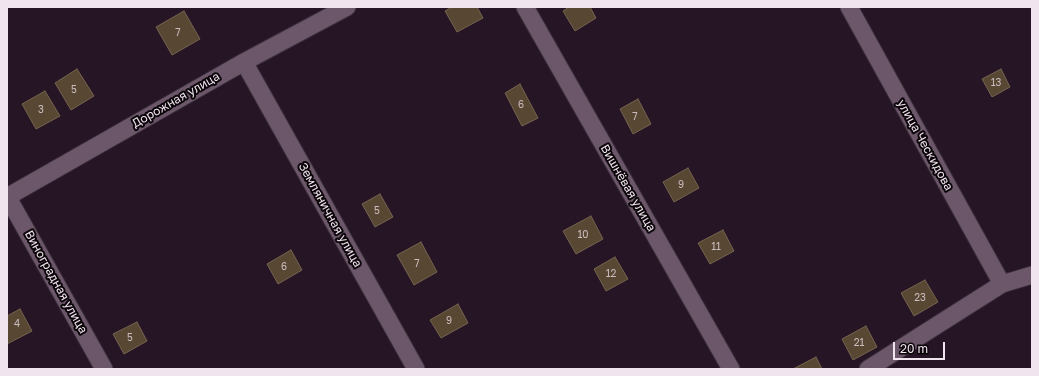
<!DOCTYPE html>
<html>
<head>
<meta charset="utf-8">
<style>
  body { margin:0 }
  #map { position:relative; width:1039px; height:376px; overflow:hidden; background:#261525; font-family:"Golos Text",sans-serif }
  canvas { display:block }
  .frame { position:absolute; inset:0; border:8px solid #f0e4ee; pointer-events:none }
  .scale { position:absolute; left:893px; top:342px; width:52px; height:18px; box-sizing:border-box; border:2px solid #f0e4ee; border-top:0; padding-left:5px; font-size:12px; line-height:14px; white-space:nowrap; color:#f0e4ee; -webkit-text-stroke:3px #0b050a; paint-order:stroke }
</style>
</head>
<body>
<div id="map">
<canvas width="1039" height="376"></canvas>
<div class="frame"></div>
<div class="scale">20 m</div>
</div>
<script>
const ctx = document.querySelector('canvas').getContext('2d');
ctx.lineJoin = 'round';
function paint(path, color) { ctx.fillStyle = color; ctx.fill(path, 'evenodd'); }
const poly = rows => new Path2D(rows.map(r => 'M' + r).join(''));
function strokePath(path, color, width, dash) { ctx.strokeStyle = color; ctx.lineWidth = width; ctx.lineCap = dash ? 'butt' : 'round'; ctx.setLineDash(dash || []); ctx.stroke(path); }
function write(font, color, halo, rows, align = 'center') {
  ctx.font = font + ' "Golos Text",sans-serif'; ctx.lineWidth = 4; ctx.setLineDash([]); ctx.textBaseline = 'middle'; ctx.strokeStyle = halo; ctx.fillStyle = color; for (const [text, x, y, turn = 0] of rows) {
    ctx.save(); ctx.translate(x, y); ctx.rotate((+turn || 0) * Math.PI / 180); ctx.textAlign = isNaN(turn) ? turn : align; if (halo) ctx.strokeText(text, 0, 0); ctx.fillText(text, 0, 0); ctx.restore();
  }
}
const building = poly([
  [452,7,477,7,483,18,457,32,445,11,452,7],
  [569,7,590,7,596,18,575,31,563,11,569,7],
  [184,11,200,39,172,55,156,27,184,11],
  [77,69,94,96,71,110,55,83,77,69],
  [1001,69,1010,87,992,97,982,79,1001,69],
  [520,84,538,118,522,126,505,93,520,84],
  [45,91,60,116,36,129,22,104,45,91],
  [638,99,651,124,633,134,620,109,638,99],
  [688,168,699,188,674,202,663,182,688,168],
  [380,194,393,217,375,227,362,204,380,194],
  [591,216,603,239,576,254,563,231,591,216],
  [723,230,734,251,710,264,698,243,723,230],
  [421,242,437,272,414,285,397,255,421,242],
  [291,250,302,270,278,284,267,264,291,250],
  [615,257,628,279,606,291,594,269,615,257],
  [925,280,938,302,914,316,901,293,925,280],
  [458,304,468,323,441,338,430,320,458,304],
  [20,309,32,331,7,344,7,316,20,309],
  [137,322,147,341,124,354,113,334,137,322],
  [866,326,877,347,853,360,842,339,866,326],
  [816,357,822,369,793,369,816,357]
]);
paint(building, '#584733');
strokePath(building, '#75644f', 1);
const street = poly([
  [525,7,731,369],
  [849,7,1002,284],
  [244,62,416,369],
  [7,196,104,369],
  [7,197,244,62,347,7],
  [868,369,1002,284,1032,275]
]);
strokePath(street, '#3b2f3b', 19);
strokePath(street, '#6b5769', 17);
write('10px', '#cabdbf', null, [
  ["7",178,33],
  ["13",996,83],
  ["5",74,90],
  ["6",521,105],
  ["3",41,110],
  ["7",635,117],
  ["9",681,185],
  ["5",377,211],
  ["10",583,235],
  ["11",716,247],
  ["7",417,264],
  ["6",284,267],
  ["12",611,274],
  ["23",920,298],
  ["9",449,321],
  ["4",17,324],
  ["5",130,338],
  ["21",859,343]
]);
write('12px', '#f0e4ee', '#0b050a', [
  ["Дорожная улица",176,100,-30],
  ["улица Ческидова",925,145,61],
  ["Вишнёвая улица",628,188,60],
  ["Земляничная улица",330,215,61],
  ["Виноградная улица",56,282,61]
]);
</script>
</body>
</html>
